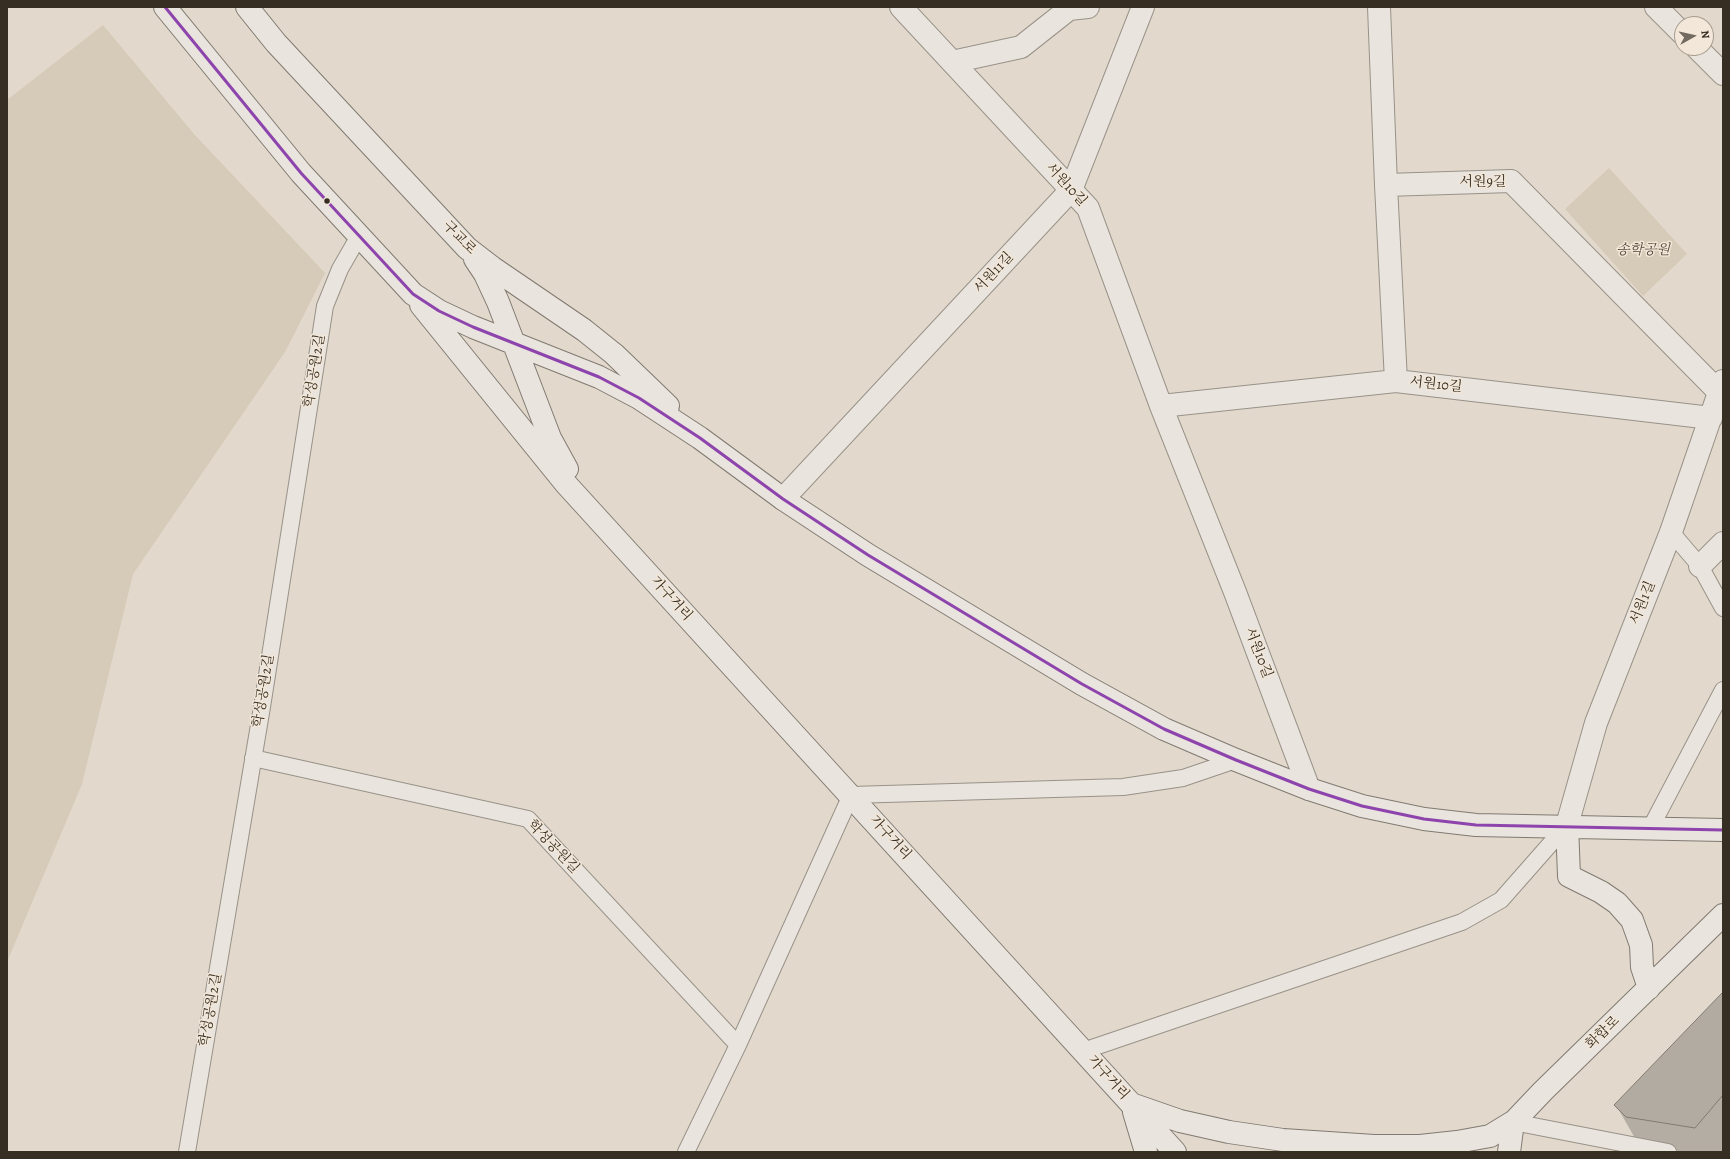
<!DOCTYPE html>
<html>
<head>
<meta charset="utf-8">
<style>
  body { margin:0 }
  #map { position:relative; width:1730px; height:1159px; overflow:hidden; background:#e2d9cc; font-family:Alegreya,serif }
  canvas { display:block }
  .frame { position:absolute; inset:0; border:8px solid #362e22; pointer-events:none }
  .north { position:absolute; left:1674px; top:16px; width:40px; height:40px; box-sizing:border-box; background:#f2e7d8; border:1px solid #a79d8f; border-radius:50%; rotate:82deg; font-size:11px; font-weight:700; line-height:16px; text-align:center; color:#362e22 }
  .north::after { content:''; display:block; margin:auto; width:14px; height:18px; background:#726a5e; clip-path:polygon(50% 0,100% 100%,50% 72%,0 100%) }
</style>
</head>
<body>
<div id="map">
<canvas width="1730" height="1159"></canvas>
<div class="frame"></div>
<div class="north">N</div>
</div>
<script>
const ctx = document.querySelector('canvas').getContext('2d');
ctx.lineJoin = 'round';
function paint(path, color) { ctx.fillStyle = color; ctx.fill(path, 'evenodd'); }
const poly = rows => new Path2D(rows.map(r => 'M' + r).join(''));
function strokePath(path, color, width, dash) { ctx.strokeStyle = color; ctx.lineWidth = width; ctx.lineCap = dash ? 'butt' : 'round'; ctx.setLineDash(dash || []); ctx.stroke(path); }
function write(font, color, halo, rows, align = 'center') {
  ctx.font = font + ' Alegreya,"Noto Serif KR",serif'; ctx.lineWidth = 3; ctx.setLineDash([]); ctx.textBaseline = 'middle'; ctx.strokeStyle = halo; ctx.fillStyle = color; for (const [text, x, y, turn = 0] of rows) {
    ctx.save(); ctx.translate(x, y); ctx.rotate((+turn || 0) * Math.PI / 180); ctx.textAlign = isNaN(turn) ? turn : align; if (halo) ctx.strokeText(text, 0, 0); ctx.fillText(text, 0, 0); ctx.restore();
  }
}
paint(poly([
  [103,25,194,134,325,273,285,352,133,574,82,784,7,962,7,100],
  [1609,168,1687,254,1643,296,1565,209]
]), '#d6cab8');
paint(poly([
  [1723,993,1723,1152,1645,1152,1640,1147,1616,1105]
]), '#0003');
const building = poly([
  [1723,992,1723,1095,1695,1128,1626,1117,1614,1105,1723,992]
]);
paint(building, '#b2aba2');
strokePath(building, '#807a72', 1);
const lane = poly([
  [1671,532,1700,566,1723,608],
  [253,758,528,819,738,1045],
  [1651,827,1723,690],
  [1083,1051,1462,922,1501,900,1567,825],
  [1513,1122,1668,1152],
  [187,1152,262,707,325,306,340,269,359,236],
  [686,1152,738,1045,851,795,1123,787,1183,778,1236,760]
]);
const street = poly([
  [901,7,1088,208,1161,406,1235,592,1309,789],
  [1379,7,1386,185,1396,381],
  [1656,7,1682,33],
  [1697,48,1723,74],
  [952,62,1021,47,1069,9,1088,7],
  [1386,185,1511,181,1719,392],
  [1161,406,1396,381,1711,418],
  [783,499,1071,190,1143,7],
  [1700,566,1723,543],
  [1567,825,1596,723,1671,532,1723,381]
]);
const secondary = poly([
  [165,7,301,173,413,294,439,311,473,327,599,377,639,398,700,438,783,499,868,555,1082,684,1164,729,1236,760,1309,789,1362,806,1424,819,1476,825,1723,830],
  [247,7,276,43,467,248,493,268,584,330,614,354,668,406],
  [475,259,485,274,498,302,550,438,567,469],
  [421,305,566,484,1175,1152],
  [1567,825,1569,876,1601,892,1617,903,1632,920,1641,945,1642,967,1649,988],
  [1134,1105,1180,1121,1229,1132,1283,1140,1374,1146,1420,1146,1457,1142,1490,1136,1513,1122],
  [1134,1112,1146,1152],
  [1504,1132,1543,1091,1723,915],
  [1509,1152,1513,1122]
]);
strokePath(lane, '#989289', 18);
strokePath(street, '#989289', 24);
strokePath(secondary, '#807a72', 24);
strokePath(lane, '#e9e4dd', 16);
strokePath(street, '#e9e4dd', 22);
strokePath(secondary, '#e9e4dd', 22);
strokePath(poly([
  [165,7,301,173,413,294,439,311,473,327,599,377,639,398,700,438,783,499,868,555,1082,684,1164,729,1236,760,1309,789,1362,806,1424,819,1476,825,1723,830]
]), '#8e44ad', 3);
for (const [x, y, r, color] of [
  [327,201,3.5,"#362e22"]
]) { const dot = new Path2D(); dot.arc(x, y, r, 0, 2 * Math.PI); ctx.fillStyle = color; ctx.fill(dot); strokePath(dot, '#f2e7d8', 1.5); }
write('14px', '#362e22', '#f2e7d8', [
  ["서원9길",1483,183],
  ["서원10길",1066,185,47],
  ["구교로",459,238,45],
  ["서원11길",994,273,-47],
  ["학성공원2길",315,371,-81],
  ["서원10길",1436,385,6],
  ["가구거리",671,599,48],
  ["서원1길",1643,603,-68],
  ["서원10길",1258,653,69],
  ["학성공원2길",264,691,-81],
  ["가구거리",890,838,48],
  ["학성공원길",553,847,46],
  ["학성공원2길",211,1010,-80],
  ["화합로",1603,1033,-44],
  ["가구거리",1108,1078,48]
]);
write('italic 14px', '#544b3d', '#f2e7d8', [
  ["송학공원",1643,251]
]);
</script>
</body>
</html>
